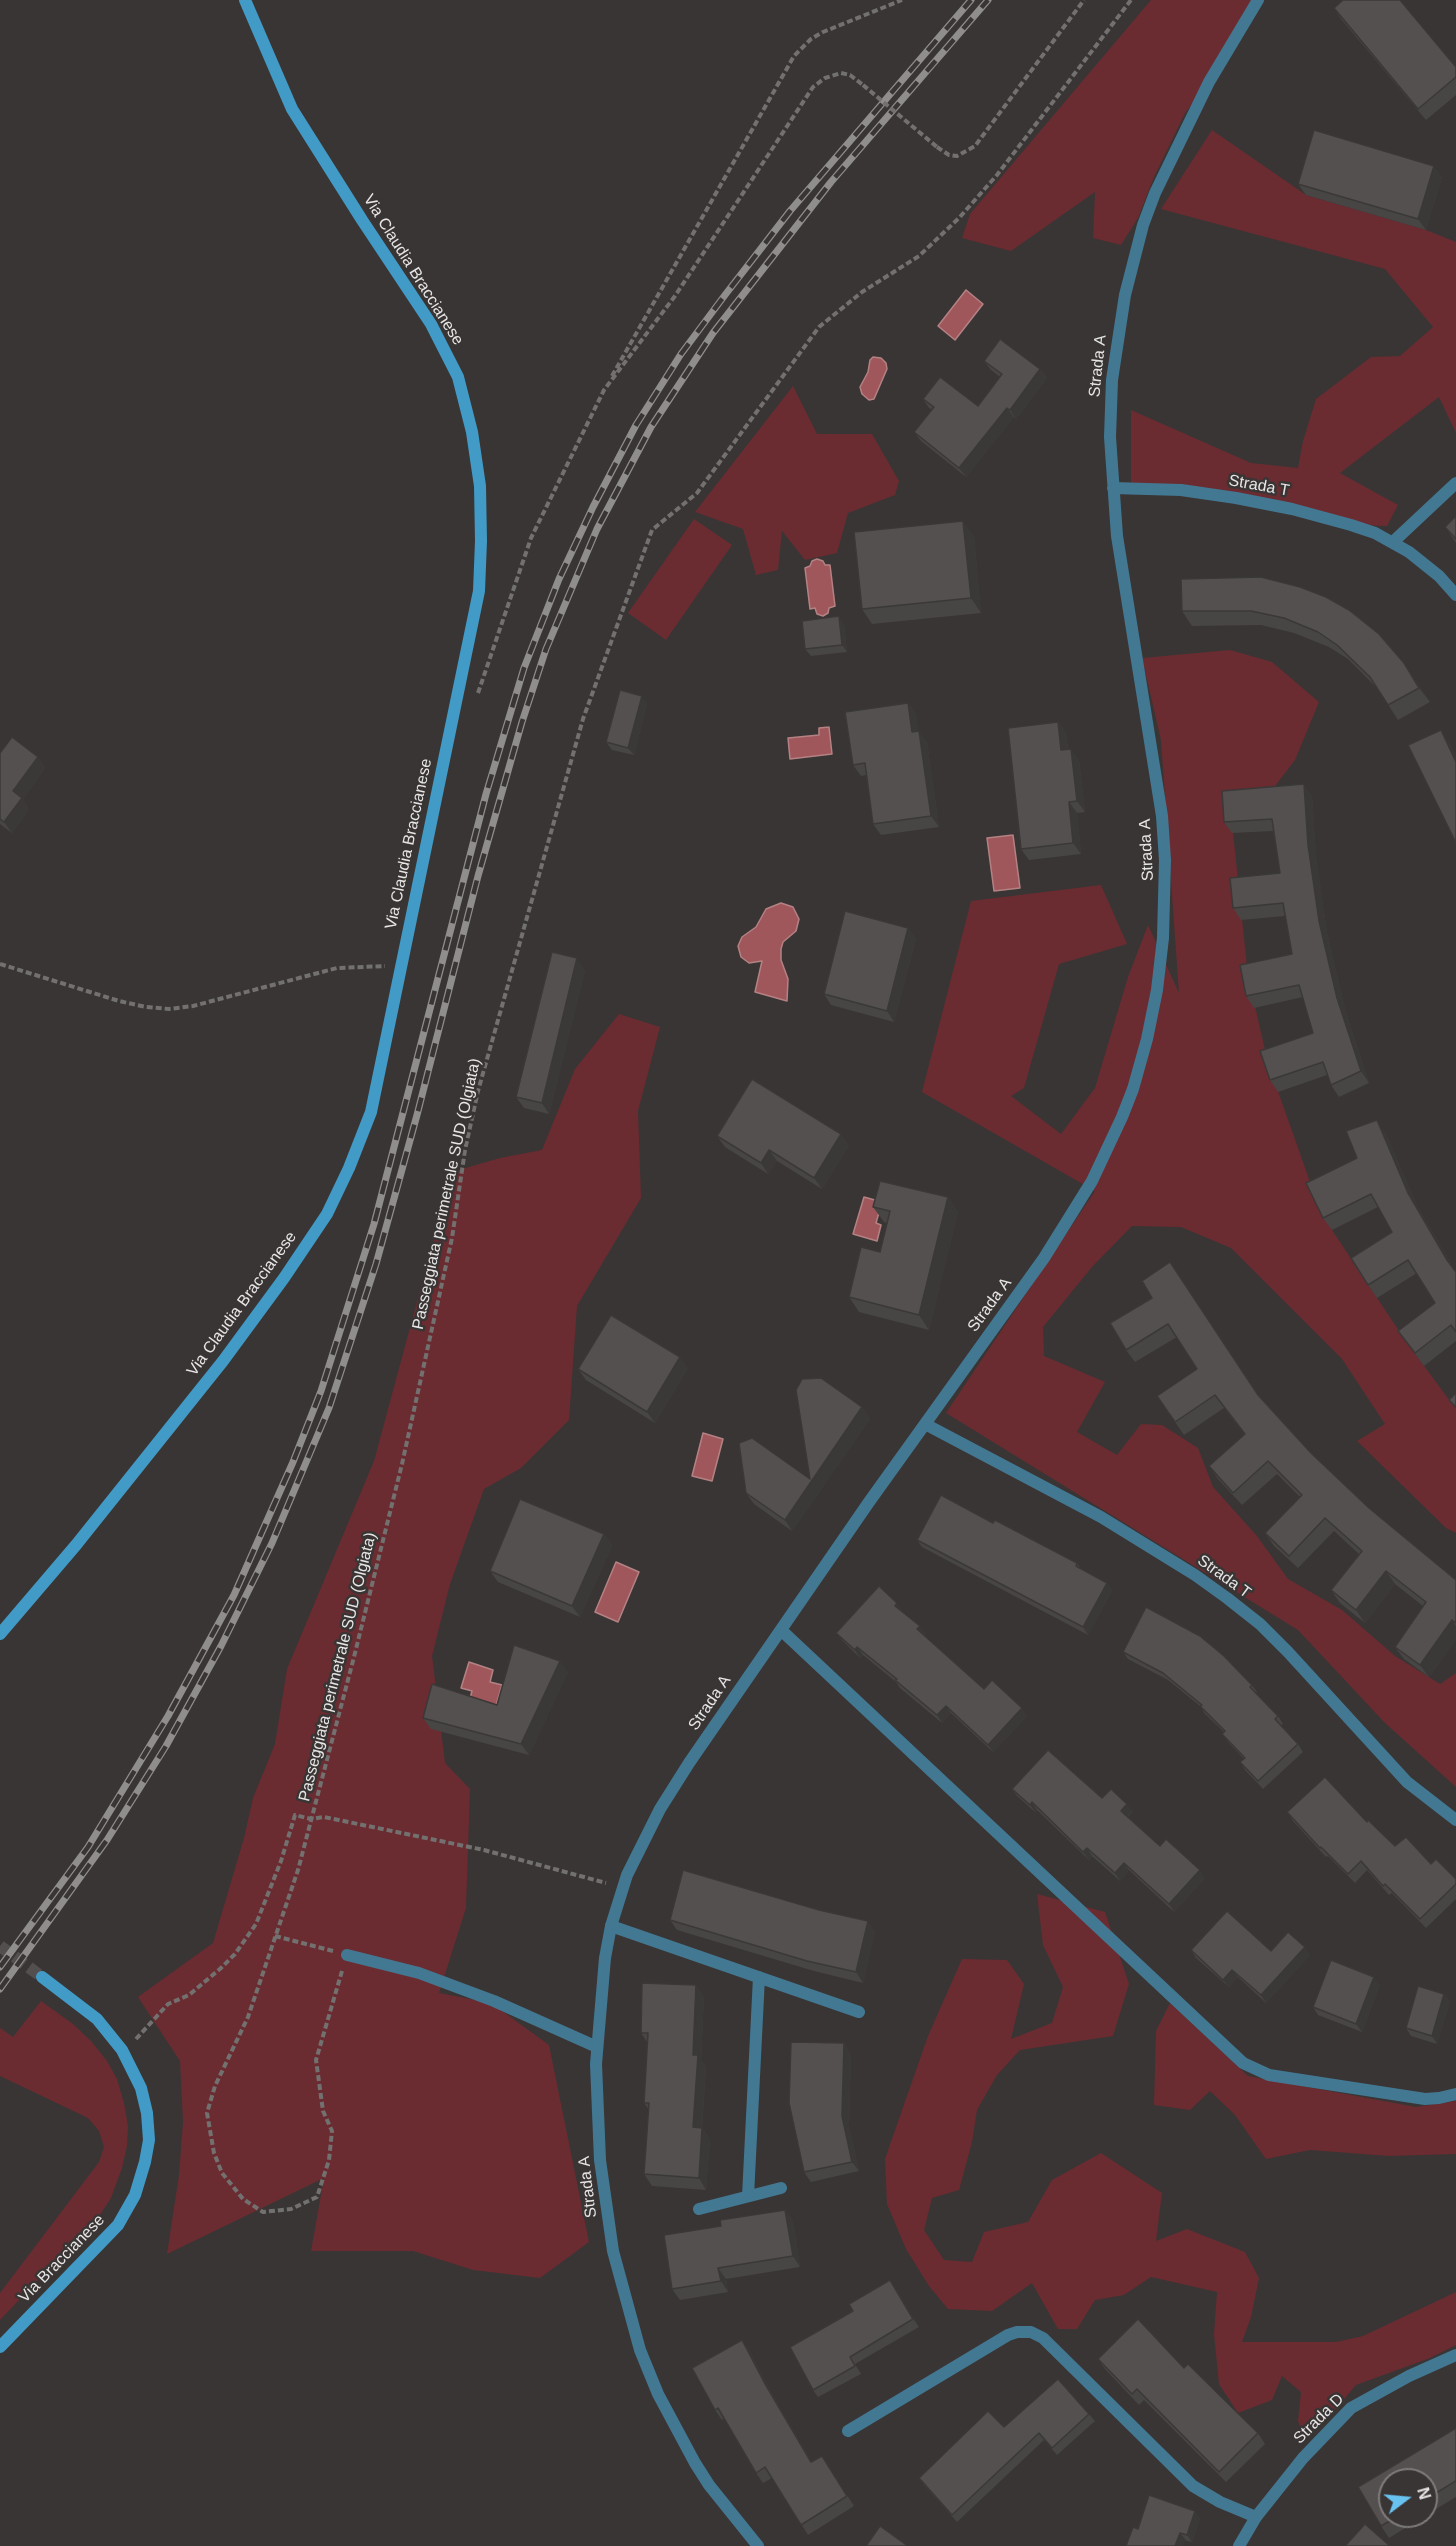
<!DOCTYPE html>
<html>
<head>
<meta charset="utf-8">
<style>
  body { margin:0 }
  #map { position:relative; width:1456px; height:2546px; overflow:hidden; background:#393535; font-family:Helvetica,sans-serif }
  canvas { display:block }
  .north { position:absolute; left:1378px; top:2468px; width:60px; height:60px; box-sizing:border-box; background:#393535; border:2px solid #7f7b7b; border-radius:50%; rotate:74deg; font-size:16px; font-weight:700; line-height:24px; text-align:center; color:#e7e5e5 }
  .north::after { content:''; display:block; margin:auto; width:21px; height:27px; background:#69c3f1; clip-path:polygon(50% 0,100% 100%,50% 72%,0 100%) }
</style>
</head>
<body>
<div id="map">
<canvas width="1456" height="2546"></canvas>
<div class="north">N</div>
</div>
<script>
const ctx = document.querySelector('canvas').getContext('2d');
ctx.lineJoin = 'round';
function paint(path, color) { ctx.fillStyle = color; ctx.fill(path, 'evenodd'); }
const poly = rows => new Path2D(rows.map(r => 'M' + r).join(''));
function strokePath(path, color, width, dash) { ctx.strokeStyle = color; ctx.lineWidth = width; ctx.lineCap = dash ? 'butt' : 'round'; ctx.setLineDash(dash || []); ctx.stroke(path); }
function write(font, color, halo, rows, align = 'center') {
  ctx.font = font + ' Helvetica,sans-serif'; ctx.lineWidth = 5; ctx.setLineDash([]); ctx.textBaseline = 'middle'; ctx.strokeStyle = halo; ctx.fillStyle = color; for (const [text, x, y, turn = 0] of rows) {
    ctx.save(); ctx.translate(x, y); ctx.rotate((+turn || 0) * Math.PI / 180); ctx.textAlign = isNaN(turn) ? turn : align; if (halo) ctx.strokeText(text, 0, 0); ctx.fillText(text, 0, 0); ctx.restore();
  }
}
paint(poly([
  [1151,0,1256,0,1209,82,1185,113,1154,177,1138,218,1121,245,1093,238,1095,192,1011,251,962,238,970,214],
  [1212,130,1306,195,1426,230,1456,242,1456,433,1439,397,1340,473,1398,505,1387,526,1351,525,1131,483,1131,410,1251,463,1298,468,1303,441,1316,399,1371,357,1400,356,1433,327,1385,269,1161,209],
  [793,386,817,434,872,434,899,481,895,495,848,513,837,553,805,560,782,531,778,570,756,575,743,529,695,512],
  [694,519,732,545,666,640,628,613],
  [1230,650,1272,662,1319,702,1295,760,1275,786,1230,803,1248,976,1268,1063,1315,1196,1332,1230,1407,1343,1456,1409,1456,1533,1446,1528,1357,1441,1385,1424,1342,1359,1231,1248,1181,1227,1132,1226,1092,1267,1043,1327,1044,1356,1105,1382,1077,1432,1117,1455,1141,1424,1162,1425,1198,1448,1213,1487,1257,1536,1288,1579,1342,1610,1395,1656,1440,1684,1456,1673,1456,1787,1385,1723,1298,1630,946,1413,1095,1191,922,1092,971,901,1101,885,1127,944,1059,964,1024,1088,1011,1096,1061,1134,1095,1088,1128,977,1148,925,1179,993,1161,740,1142,658],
  [619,1014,660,1027,638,1111,641,1198,577,1306,569,1420,521,1468,484,1489,450,1584,432,1656,445,1763,470,1789,466,1908,439,1993,491,2003,549,2045,589,2242,540,2278,473,2270,413,2251,311,2251,324,2178,167,2254,179,2175,183,2122,180,2061,138,1997,213,1943,244,1838,253,1798,275,1744,287,1669,374,1461,452,1172,500,1158,542,1150,575,1069],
  [1037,1894,1105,1912,1129,1984,1113,2036,1020,2050,997,2075,977,2110,972,2142,959,2190,932,2198,924,2230,944,2260,972,2262,984,2232,1028,2222,1052,2180,1101,2153,1162,2193,1156,2241,1187,2229,1245,2252,1259,2278,1251,2317,1242,2342,1336,2342,1363,2336,1456,2292,1456,2345,1430,2358,1356,2385,1327,2419,1304,2436,1298,2421,1301,2392,1282,2376,1272,2400,1238,2413,1219,2384,1214,2334,1217,2292,1151,2277,1124,2295,1095,2300,1077,2329,1058,2329,1032,2283,992,2311,948,2309,929,2286,906,2249,887,2204,885,2159,928,2036,962,1959,1007,1960,1024,1984,1011,2039,1052,2023,1063,1987,1043,1945],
  [41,2001,73,2024,91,2041,107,2061,117,2079,124,2103,128,2126,127,2146,122,2168,111,2198,100,2215,0,2320,0,2293,99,2162,104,2147,99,2131,88,2118,0,2076,0,2028,13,2037],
  [1170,2003,1248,2076,1416,2107,1456,2101,1456,2154,1389,2156,1310,2150,1266,2159,1235,2115,1210,2091,1190,2110,1154,2105,1156,2031]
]), '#6a2c31');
const water = poly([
  [966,290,983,304,955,340,938,326,966,290],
  [873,357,881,358,886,363,887,369,874,399,869,400,862,394,860,387,868,372,870,360,873,357],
  [817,559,823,561,825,565,830,565,835,606,829,608,828,613,823,616,817,614,815,608,810,609,805,568,810,566,812,561,817,559],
  [829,727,832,754,790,759,788,738,819,735,819,728,829,727],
  [1013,835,1020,888,994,891,987,838,1013,835],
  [781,903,793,907,799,919,796,931,783,942,781,949,781,960,788,979,787,1001,755,992,762,961,749,963,741,957,738,946,742,937,756,927,766,909,781,903],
  [864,1197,882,1202,876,1223,881,1225,877,1241,853,1234,864,1197],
  [703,1433,723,1439,712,1481,692,1476,703,1433],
  [616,1562,639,1572,618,1622,595,1612,616,1562],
  [469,1662,493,1670,490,1682,502,1685,495,1709,469,1702,472,1691,461,1688,469,1662]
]);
paint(water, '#9f575b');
strokePath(water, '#b58284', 1.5);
strokePath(poly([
  [0,1946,42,1977]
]), '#534f4f', 12, [12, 6]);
strokePath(poly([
  [937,147,949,155,957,156,975,146,1084,0],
  [612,376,794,56,811,39,823,32,902,0],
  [478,693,531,538,604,390,675,296,813,87,825,78,841,73,850,75,863,85],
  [0,964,119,1001,146,1007,169,1009,193,1006,337,968,385,966],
  [275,1936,333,1951],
  [342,1971,316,2060,323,2111,332,2131,329,2160,317,2197,291,2209,263,2212,243,2199,222,2173,214,2153,207,2113,215,2086,248,2017,298,1870,354,1657,402,1464,452,1238,465,1150,478,1091,583,719,652,530,697,493,819,327,862,292,919,256,959,218,997,175,1131,0],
  [136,2039,168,2004,189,1995,221,1968,235,1954,256,1924,281,1861,295,1815,311,1819,324,1817,484,1850,606,1883]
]), '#737070', 4, [6, 3]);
strokePath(poly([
  [781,1630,1243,2063,1269,2075,1425,2099,1439,2098,1456,2094],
  [611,1926,859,2012],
  [347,1955,419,1973,494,2001,597,2047],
  [748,2196,759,1977],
  [699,2209,781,2188],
  [848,2431,1008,2335,1017,2332,1031,2332,1043,2338,1193,2486,1220,2502,1256,2517]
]), '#437892', 12);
strokePath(poly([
  [1113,488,1181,490,1236,498,1292,509,1351,525,1375,533,1409,552,1439,576,1456,595],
  [1393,542,1456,483],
  [925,1424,1101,1517,1195,1575,1227,1598,1260,1624,1288,1652,1407,1782,1456,1820],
  [758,2546,709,2485,695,2463,658,2394,640,2350,613,2251,600,2160,596,2064,605,1958,611,1926,627,1875,660,1809,689,1763,869,1502,1044,1258,1092,1181,1122,1117,1133,1089,1147,1039,1157,990,1163,938,1165,860,1162,816,1117,536,1110,437,1112,380,1125,295,1143,225,1155,193,1209,82,1258,0],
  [1239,2546,1256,2517,1303,2458,1351,2408,1409,2376,1456,2355]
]), '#437892', 12);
strokePath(poly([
  [0,1634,76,1545,223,1361,284,1278,327,1214,349,1168,371,1112,479,591,481,541,480,486,472,432,458,377,431,324,362,220,292,109,245,0],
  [0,2347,118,2225,135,2195,145,2162,149,2140,147,2113,141,2088,122,2050,97,2019,42,1977]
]), '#429bc6', 12);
const rail = poly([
  [0,1967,88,1847,168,1716,234,1595,293,1462,321,1391,374,1224,486,794,524,668,559,579,593,507,636,425,681,354,725,295,790,211,971,0],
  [0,1989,107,1840,166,1746,221,1646,272,1543,329,1408,376,1264,417,1115,478,876,522,722,546,649,597,529,651,427,713,333,831,182,988,0]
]);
strokePath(rail, '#908d8d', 7);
strokePath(rail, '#393535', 4.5, [14]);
strokePath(poly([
  [863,85,937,147]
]), '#737070', 4, [6, 3]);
paint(poly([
  [1334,8,1456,67,1456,95,1426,120,1341,19],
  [1442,177,1426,230,1306,195,1298,184],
  [984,361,1040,369,1047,378,1016,419,1014,417,966,477,921,441,914,432,932,410,929,408,923,399,978,406,1000,377,991,370],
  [1456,516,1456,543,1445,527],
  [974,536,981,613,872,624,862,609],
  [1181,579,1404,663,1430,702,1398,720,1378,689,1348,659,1329,647,1294,633,1261,625,1192,626,1182,611],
  [844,624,847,652,811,656,805,649],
  [647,703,634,755,612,750,606,742],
  [908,703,916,714,918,731,927,742,939,827,881,835,873,824,866,775,861,776,853,765],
  [1058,722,1066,733,1068,749,1079,760,1085,812,1077,813,1081,854,1029,860,1021,849],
  [0,753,38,757,45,768,23,799,29,809,12,833,0,824],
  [1312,796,1316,857,1327,933,1345,1009,1369,1083,1339,1097,1331,1085,1327,1075,1278,1092,1270,1080,1313,1033,1303,997,1254,1008,1246,996,1292,954,1285,916,1241,920,1233,908,1280,873,1273,831,1232,833,1224,822],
  [908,928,916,939,894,1022,831,1005,824,994],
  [585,970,549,1114,524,1108,516,1097],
  [1385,1132,1417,1206,1456,1272,1456,1341,1424,1366,1398,1331,1435,1303,1417,1273,1377,1298,1368,1285,1392,1232,1378,1207,1332,1230,1323,1218,1357,1158],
  [717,1136,849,1145,822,1189,777,1161,768,1174,725,1147],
  [948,1197,958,1212,929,1330,859,1312,849,1297,880,1252,887,1223,884,1222,873,1207],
  [1170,1262,1260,1398,1311,1453,1369,1508,1456,1580,1456,1639,1429,1677,1404,1659,1395,1647,1423,1606,1395,1584,1365,1623,1340,1603,1331,1590,1359,1554,1334,1531,1298,1568,1274,1546,1265,1533,1300,1497,1277,1474,1242,1505,1218,1479,1209,1466,1244,1434,1224,1408,1184,1435,1157,1396,1197,1369,1177,1337,1135,1362,1126,1350],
  [688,1368,655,1423,586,1380,578,1369],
  [862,1407,870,1419,792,1531,754,1504,746,1493,810,1479],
  [993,1523,1077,1563,1081,1569,1107,1583,1112,1591,1088,1635,922,1547,917,1540],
  [604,1534,612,1546,580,1617,498,1582,490,1571],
  [902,1611,925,1633,924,1635,984,1689,1027,1716,993,1752,951,1713,942,1723,900,1688,896,1682,863,1655,860,1658,842,1640,836,1633,903,1611],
  [1123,1652,1252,1685,1257,1692,1256,1693,1278,1716,1283,1724,1281,1726,1298,1744,1303,1752,1263,1789,1245,1770,1240,1762,1244,1759,1228,1742,1222,1734,1224,1732,1205,1714,1200,1706,1168,1680,1128,1659],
  [568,1672,529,1755,431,1729,423,1718,497,1705],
  [1012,1789,1102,1798,1133,1811,1128,1817,1160,1846,1205,1878,1174,1912,1129,1870,1120,1881,1092,1856,1089,1860,1037,1810,1035,1812,1017,1796],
  [1287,1812,1367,1822,1395,1846,1431,1864,1456,1879,1456,1899,1426,1928,1392,1893,1389,1895,1367,1870,1355,1883,1328,1856,1326,1857,1293,1821],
  [670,1920,875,1931,863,1983,814,1971,677,1930],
  [1191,1950,1271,1951,1310,1955,1266,2003,1238,1977,1229,1987,1196,1958],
  [1380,1985,1362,2032,1318,2015,1313,2007],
  [1444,1994,1450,2001,1437,2044,1411,2036,1406,2028],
  [704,1996,701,2060,706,2067,702,2128,710,2139,706,2190,652,2186,644,2174,649,2110,644,2103,647,2042,641,2033],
  [851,2053,849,2126,859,2171,811,2182,804,2172],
  [785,2210,793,2221,800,2267,726,2279,728,2292,680,2300,672,2289,721,2226],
  [895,2287,919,2327,855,2364,861,2374,818,2397,813,2390],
  [742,2340,749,2350,771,2392,812,2462,822,2456,854,2506,808,2535,772,2478,763,2483,756,2473,724,2418,722,2420,715,2410],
  [1098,2359,1184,2368,1258,2433,1265,2444,1226,2482,1144,2400,1139,2405,1105,2369],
  [1089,2414,1095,2421,1057,2455,1044,2440,957,2522,924,2485,919,2478],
  [1456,2428,1456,2497,1426,2515,1426,2480,1390,2516,1425,2516,1389,2538,1381,2526],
  [1200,2518,1192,2542,1138,2529]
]), '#484545');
paint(poly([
  [1434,166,1442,177,1426,230,1418,219],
  [1040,369,1047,378,1016,419,1010,410],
  [1007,408,1014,417,966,477,959,468],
  [963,521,974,536,981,613,971,598],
  [839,616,844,624,847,652,842,645],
  [1404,663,1430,702,1419,688],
  [642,696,647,703,634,755,628,748],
  [908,703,916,714,920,743,912,732],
  [1058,722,1066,733,1069,761,1061,750],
  [1441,730,1451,745,1456,755,1456,762],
  [919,731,927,742,939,827,931,816],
  [1071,749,1079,760,1085,812,1077,801],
  [38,757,45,768,23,799,29,809,12,833,4,822,13,791],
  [1304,784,1312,796,1316,857,1327,933,1345,1009,1369,1083,1361,1071,1337,998,1319,921,1308,845],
  [1069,802,1077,813,1081,854,1073,843],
  [908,928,916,939,894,1022,887,1011],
  [577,958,585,970,549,1114,542,1103],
  [1377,1120,1385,1132,1417,1206,1456,1272,1447,1260,1408,1193],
  [841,1134,849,1145,822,1189,814,1178],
  [769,1150,777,1161,768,1174,761,1163],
  [948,1197,958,1212,929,1330,919,1315],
  [680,1357,688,1368,655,1423,647,1412],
  [862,1407,870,1419,792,1531,785,1520],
  [604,1534,612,1546,580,1617,572,1606],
  [1386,1571,1395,1584,1365,1623,1356,1610],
  [1107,1583,1112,1591,1088,1635,1083,1627],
  [897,1603,903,1611,901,1613,895,1606],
  [1452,1620,1456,1626,1456,1639,1429,1677,1420,1665],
  [920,1626,925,1633,922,1637,917,1629],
  [857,1647,863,1655,860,1658,855,1650],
  [560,1661,568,1672,529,1755,521,1744],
  [946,1706,951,1713,942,1723,937,1715],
  [1022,1708,1027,1716,993,1752,988,1745],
  [1032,1802,1037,1810,1035,1812,1030,1805],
  [1127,1804,1133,1811,1126,1818,1121,1811],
  [1087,1848,1092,1856,1089,1860,1083,1852],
  [1124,1863,1129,1870,1120,1881,1115,1873],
  [1200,1870,1205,1878,1174,1912,1169,1904],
  [868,1921,875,1931,863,1983,856,1972],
  [1305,1947,1310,1955,1266,2003,1261,1995],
  [1232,1970,1238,1977,1229,1987,1223,1980],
  [1374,1977,1380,1985,1362,2032,1356,2024],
  [696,1985,704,1996,701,2060,706,2067,701,2139,693,2127,693,2055],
  [1444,1994,1450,2001,1437,2044,1432,2036],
  [844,2043,851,2053,849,2126,859,2171,852,2162,842,2116],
  [702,2128,710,2139,706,2190,699,2178],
  [785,2210,793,2221,800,2267,793,2256],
  [718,2268,726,2279,728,2292,721,2281],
  [890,2280,895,2287,919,2327,913,2319],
  [742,2340,749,2350,771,2392,818,2472,811,2462,764,2382],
  [1195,2511,1200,2518,1192,2542,1187,2535],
  [1180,2533,1186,2540,1183,2546,1175,2546]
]), '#3b3838');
const building = poly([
  [1343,0,1400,0,1456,67,1456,77,1418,109,1334,8,1343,0],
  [1314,130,1434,166,1418,219,1298,184,1314,130],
  [1000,339,1040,369,1010,410,1007,408,959,468,914,432,934,407,923,399,940,377,978,406,1002,374,984,361,1000,339],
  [1456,516,1456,539,1445,527,1456,516],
  [963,521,971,598,862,609,854,532,963,521],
  [1261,577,1300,587,1326,597,1349,610,1379,634,1404,663,1419,688,1388,705,1370,677,1337,645,1318,632,1284,618,1251,611,1182,611,1181,579,1261,577],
  [839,616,842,645,805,649,802,621,839,616],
  [620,690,642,696,628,748,606,742,620,690],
  [908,703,912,732,919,731,931,816,873,824,865,763,853,765,845,712,908,703],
  [1058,722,1061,750,1071,749,1077,801,1069,802,1073,843,1021,849,1008,728,1058,722],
  [1441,730,1456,762,1456,843,1408,745,1441,730],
  [12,737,38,757,13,791,22,798,4,822,0,819,0,753,12,737],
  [1304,784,1308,845,1319,921,1337,998,1361,1071,1331,1085,1323,1062,1270,1080,1260,1051,1313,1033,1299,985,1246,996,1240,965,1292,954,1283,903,1233,908,1230,878,1280,873,1272,819,1224,822,1222,791,1304,784],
  [845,911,908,928,887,1011,824,994,845,911],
  [552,952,577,958,542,1103,516,1097,552,952],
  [752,1079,841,1134,814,1178,769,1150,761,1163,717,1136,752,1079],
  [1377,1120,1408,1193,1447,1260,1456,1272,1456,1332,1451,1325,1415,1353,1398,1331,1435,1303,1408,1260,1368,1285,1351,1258,1392,1232,1371,1194,1323,1218,1306,1183,1357,1158,1346,1131,1377,1120],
  [880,1181,948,1197,919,1315,849,1297,861,1247,880,1252,890,1211,873,1207,880,1181],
  [1170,1262,1258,1395,1311,1453,1369,1508,1456,1580,1456,1623,1452,1620,1420,1665,1395,1647,1426,1602,1386,1571,1356,1610,1331,1590,1362,1551,1325,1518,1289,1556,1265,1533,1302,1495,1268,1461,1233,1493,1209,1466,1245,1434,1215,1395,1175,1422,1157,1396,1197,1369,1168,1324,1126,1350,1110,1323,1152,1298,1142,1281,1170,1262],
  [611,1315,680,1357,647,1412,578,1369,611,1315],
  [821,1378,862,1407,785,1520,746,1493,739,1443,752,1438,810,1479,796,1390,802,1379,821,1378],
  [1456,1393,1456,1407,1449,1400,1456,1393],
  [941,1495,993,1523,995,1520,1077,1563,1076,1566,1107,1583,1083,1627,917,1540,941,1495],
  [520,1499,604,1534,572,1606,490,1571,520,1499],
  [879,1586,897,1603,895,1606,920,1626,917,1629,984,1689,992,1680,1022,1708,988,1745,946,1706,937,1715,895,1680,897,1679,857,1647,855,1650,836,1633,879,1586],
  [1146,1607,1200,1636,1224,1656,1252,1685,1250,1687,1278,1716,1275,1719,1298,1744,1258,1781,1240,1762,1245,1758,1222,1734,1225,1731,1200,1706,1202,1705,1163,1673,1123,1652,1146,1607],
  [514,1645,560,1661,521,1744,423,1718,432,1684,497,1705,514,1645],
  [1048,1750,1102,1798,1111,1789,1127,1804,1121,1811,1160,1846,1166,1839,1200,1870,1169,1904,1124,1863,1115,1873,1087,1848,1083,1852,1032,1802,1030,1805,1012,1789,1048,1750],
  [1325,1777,1367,1822,1368,1820,1395,1846,1406,1837,1431,1864,1436,1859,1456,1879,1456,1884,1420,1919,1385,1884,1383,1886,1361,1861,1348,1874,1321,1847,1320,1848,1287,1812,1325,1777],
  [683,1870,819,1910,868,1921,856,1972,807,1961,670,1920,683,1870],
  [1227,1911,1271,1951,1288,1932,1305,1947,1261,1995,1232,1970,1223,1980,1191,1950,1227,1911],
  [1331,1960,1374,1977,1356,2024,1313,2007,1331,1960],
  [642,1983,696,1985,693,2055,698,2055,693,2127,702,2128,699,2178,644,2174,649,2103,644,2103,648,2033,641,2033,642,1983],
  [1418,1986,1444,1994,1432,2036,1406,2028,1418,1986],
  [791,2042,844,2043,842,2116,852,2162,804,2172,789,2103,791,2042],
  [785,2210,793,2256,718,2268,721,2281,672,2289,664,2235,721,2226,720,2220,785,2210],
  [890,2280,913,2319,850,2357,855,2366,813,2390,790,2347,853,2311,849,2304,890,2280],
  [1138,2319,1184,2368,1188,2364,1258,2433,1219,2472,1137,2389,1132,2394,1098,2359,1138,2319],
  [742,2340,764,2382,811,2462,822,2456,847,2496,801,2525,765,2467,756,2473,718,2408,715,2410,692,2368,742,2340],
  [1058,2379,1089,2414,1052,2448,1039,2433,952,2515,919,2478,988,2411,1004,2427,1058,2379],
  [1456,2428,1456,2481,1426,2499,1426,2480,1390,2480,1390,2516,1398,2516,1381,2526,1358,2487,1456,2428],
  [1149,2495,1195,2511,1187,2535,1180,2533,1175,2546,1126,2546,1133,2527,1138,2529,1149,2495],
  [1365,2524,1390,2546,1345,2546,1365,2524],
  [880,2526,908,2546,866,2546,880,2526]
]);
paint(building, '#545050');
strokePath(building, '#3b3838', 1.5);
write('16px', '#e7e5e5', '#393535', [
  ["Via Claudia Braccianese",413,270,58],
  ["Strada A",1098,366,-84],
  ["Strada T",1259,486,10],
  ["Via Claudia Braccianese",409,844,-78],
  ["Strada A",1147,850,-93],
  ["Passeggiata perimetrale SUD (Olgiata)",447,1194,-78],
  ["Via Claudia Braccianese",242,1304,-54],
  ["Strada A",990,1305,-54],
  ["Strada T",1224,1577,36],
  ["Passeggiata perimetrale SUD (Olgiata)",338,1667,-76],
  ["Strada A",710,1703,-56],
  ["Strada A",588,2187,-97],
  ["Via Braccianese",62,2259,-46],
  ["Strada D",1319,2419,-45]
]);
</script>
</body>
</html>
